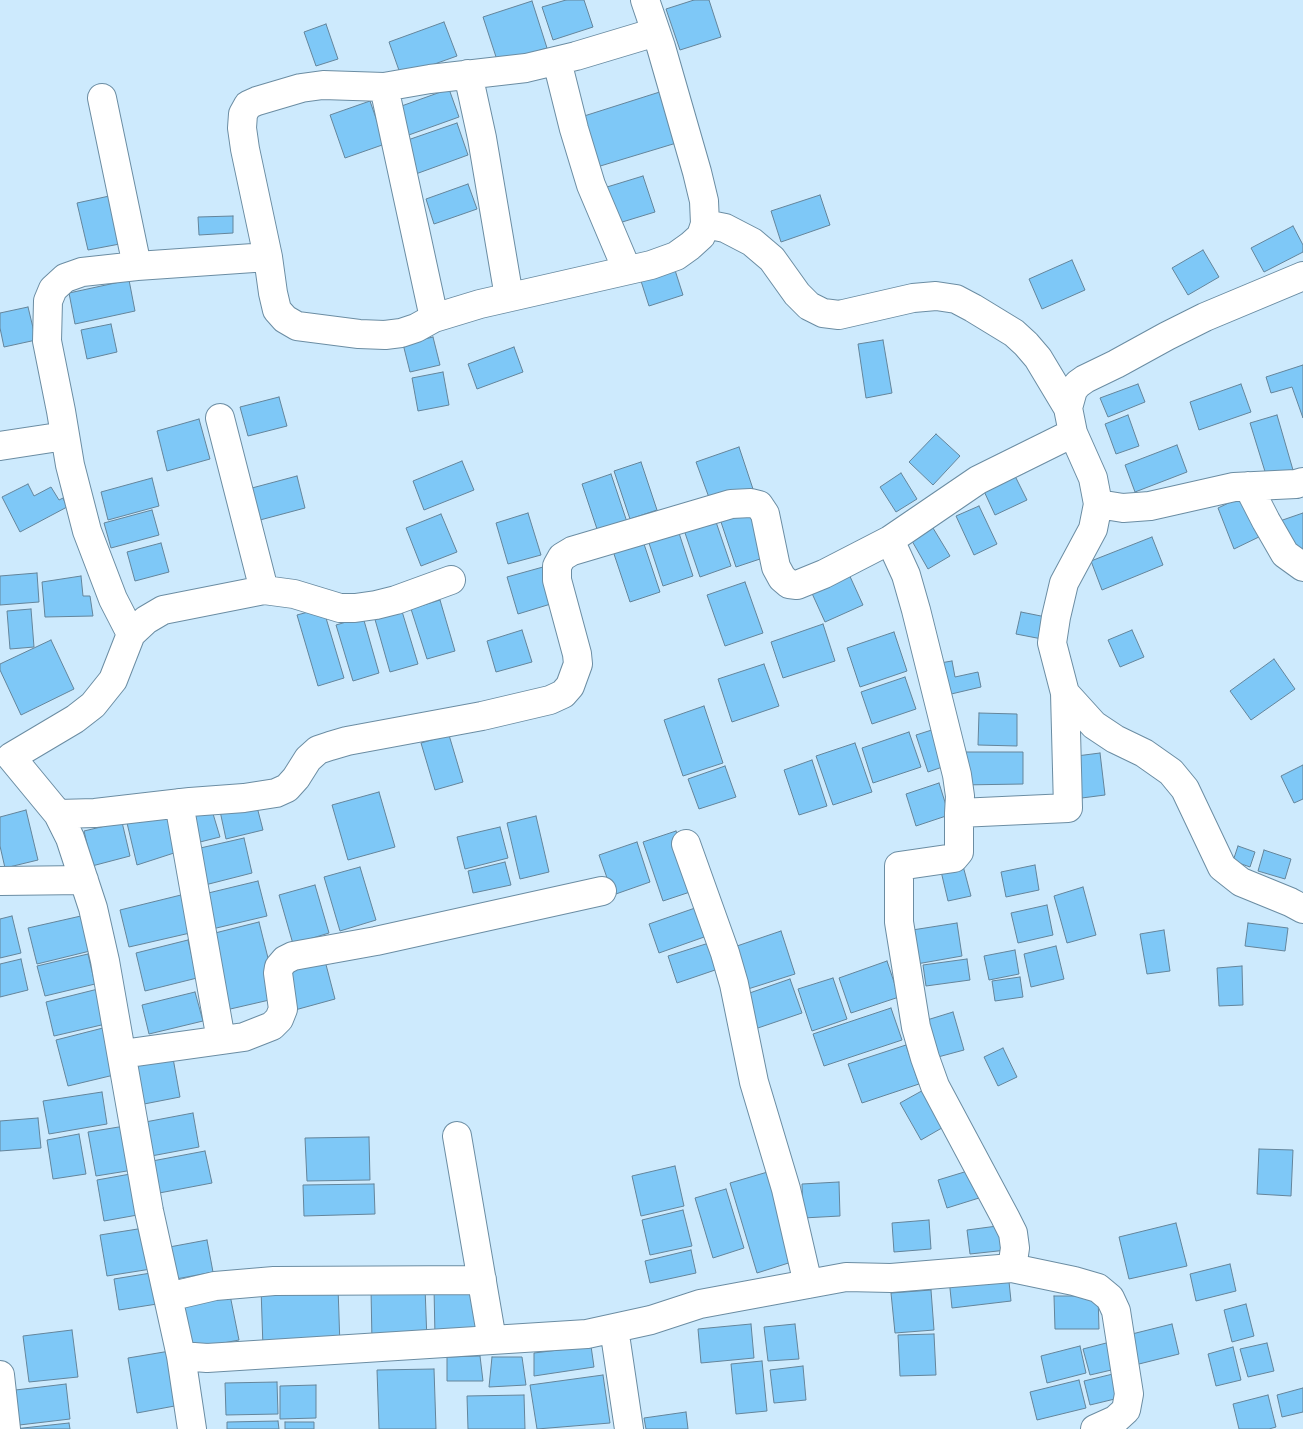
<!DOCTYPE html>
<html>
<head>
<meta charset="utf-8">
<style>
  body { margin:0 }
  canvas { display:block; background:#cdeafd }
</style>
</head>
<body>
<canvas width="1303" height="1429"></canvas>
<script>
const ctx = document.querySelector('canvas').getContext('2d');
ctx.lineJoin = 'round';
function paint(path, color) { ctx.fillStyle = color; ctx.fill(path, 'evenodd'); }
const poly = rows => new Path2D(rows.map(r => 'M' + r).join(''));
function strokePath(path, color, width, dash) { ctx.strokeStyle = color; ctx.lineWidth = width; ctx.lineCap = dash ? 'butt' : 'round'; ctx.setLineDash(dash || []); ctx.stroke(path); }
const building = poly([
  [566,0,584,0,593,27,553,40,542,7,566,0],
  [694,0,709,0,721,37,680,50,666,9,694,0],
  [532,1,547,48,498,63,483,17,532,1],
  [444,22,457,56,401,76,389,42,444,22],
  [326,24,338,59,316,66,304,32,326,24],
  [449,89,459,117,406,136,396,108,449,89],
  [666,90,683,141,597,167,581,117,666,90],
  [370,101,385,144,345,158,330,115,370,101],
  [457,123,468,155,413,175,402,142,457,123],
  [643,176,655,212,619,223,607,187,643,176],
  [468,184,477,209,434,224,426,199,468,184],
  [114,195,125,243,88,250,77,203,114,195],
  [820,195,830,225,781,242,771,211,820,195],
  [233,216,233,233,199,235,198,217,233,216],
  [1293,226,1303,245,1303,252,1264,272,1251,248,1293,226],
  [1203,250,1219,277,1188,295,1172,268,1203,250],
  [1072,260,1085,290,1042,309,1029,279,1072,260],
  [674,267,683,295,649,306,640,278,674,267],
  [129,280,135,311,75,324,69,293,129,280],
  [28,307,36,340,4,347,0,328,0,313,28,307],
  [111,324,117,352,87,359,81,330,111,324],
  [433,337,440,365,410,372,403,344,433,337],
  [883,340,892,393,866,398,858,344,883,340],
  [514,347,523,372,477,389,468,364,514,347],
  [1303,365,1303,418,1292,387,1271,393,1266,377,1303,365],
  [443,372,449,405,418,411,412,378,443,372],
  [1138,384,1145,402,1108,417,1100,398,1138,384],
  [1241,384,1251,412,1199,430,1190,402,1241,384],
  [279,397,287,426,248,436,240,407,279,397],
  [1128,415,1139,446,1116,454,1105,424,1128,415],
  [1277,415,1293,470,1267,478,1250,423,1277,415],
  [199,419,210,459,167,471,157,431,199,419],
  [936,434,960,456,933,485,909,462,936,434],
  [1177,445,1187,472,1135,492,1125,465,1177,445],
  [739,447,753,489,711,503,696,462,739,447],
  [462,461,474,490,424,510,413,481,462,461],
  [641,462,657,510,630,519,614,471,641,462],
  [901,473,917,499,896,512,880,487,901,473],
  [611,474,628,525,599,535,582,484,611,474],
  [1014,474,1027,500,995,515,983,489,1014,474],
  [297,476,305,508,260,520,252,488,297,476],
  [152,478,159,506,108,520,101,492,152,478],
  [28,484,34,496,51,487,59,500,63,498,67,507,20,532,2,497,28,484],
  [1235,500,1249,505,1263,535,1234,549,1218,508,1235,500],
  [749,506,766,557,736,567,719,516,749,506],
  [979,506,997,544,974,555,956,516,979,506],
  [152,510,159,535,111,548,104,523,152,510],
  [528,513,541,555,508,564,496,523,528,513],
  [1303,513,1303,553,1274,523,1303,513],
  [441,514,457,552,421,566,406,528,441,514],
  [714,516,731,566,700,577,683,527,714,516],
  [933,528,950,556,928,569,912,541,933,528],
  [678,530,693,576,663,586,648,540,678,530],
  [641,535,660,592,630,602,611,545,641,535],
  [1152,537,1163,565,1102,590,1091,561,1152,537],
  [161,543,169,572,135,581,127,552,161,543],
  [543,567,554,603,518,614,507,577,543,567],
  [848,572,863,605,825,622,810,589,848,572],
  [37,573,39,602,0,605,0,576,37,573],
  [81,576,83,596,90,596,93,616,45,617,42,582,81,576],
  [745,582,763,633,725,646,707,595,745,582],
  [440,600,455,651,427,659,411,609,440,600],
  [323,608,344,678,318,686,297,615,323,608],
  [401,608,418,664,390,672,374,616,401,608],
  [31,609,34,647,10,649,7,611,31,609],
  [1021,612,1046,617,1042,639,1016,634,1021,612],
  [363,617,379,673,353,681,336,625,363,617],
  [823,624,835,661,783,678,771,642,823,624],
  [522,630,532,662,496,672,487,641,522,630],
  [1132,630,1144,657,1120,667,1108,640,1132,630],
  [894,632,907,671,860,687,847,648,894,632],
  [51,640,74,689,21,715,0,670,0,664,51,640],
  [1274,659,1295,689,1251,720,1230,691,1274,659],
  [952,661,955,677,978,672,981,687,947,695,940,663,952,661],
  [764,664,779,706,732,722,718,679,764,664],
  [905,677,916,709,872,724,861,692,905,677],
  [704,706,723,763,683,776,664,720,704,706],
  [979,713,1017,714,1017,746,978,745,979,713],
  [938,728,951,764,928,772,916,735,938,728],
  [909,732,921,767,873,783,862,748,909,732],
  [449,735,463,782,435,790,421,743,449,735],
  [855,743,872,792,833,805,816,756,855,743],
  [960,752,1023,752,1023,784,961,785,960,752],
  [1100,753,1105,795,1074,799,1069,757,1100,753],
  [812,760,827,806,799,815,784,770,812,760],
  [1303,765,1303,799,1294,803,1281,776,1303,765],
  [725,766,736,797,699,809,688,779,725,766],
  [939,783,949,815,916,826,906,794,939,783],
  [379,792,395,847,348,860,332,805,379,792],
  [256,803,263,830,226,839,220,811,256,803],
  [211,807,220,837,192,844,186,811,211,807],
  [26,810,38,860,5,868,0,846,0,817,26,810],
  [167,814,174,853,137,865,127,823,167,814],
  [536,816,549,872,520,879,507,823,536,816],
  [122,822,130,856,92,866,84,831,122,822],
  [500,827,508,858,465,869,457,837,500,827],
  [676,831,696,890,663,901,643,842,676,831],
  [244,838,252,873,205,885,196,849,244,838],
  [637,842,650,882,613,895,599,855,637,842],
  [1238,846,1255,852,1250,867,1233,861,1238,846],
  [1264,850,1291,859,1285,879,1258,871,1264,850],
  [505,862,511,885,473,893,468,871,505,862],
  [962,862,971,896,948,901,940,867,962,862],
  [1035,865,1039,890,1006,897,1001,872,1035,865],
  [360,867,376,920,340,931,324,877,360,867],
  [258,881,267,916,208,930,200,895,258,881],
  [315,885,329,933,293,944,279,895,315,885],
  [1083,887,1096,935,1067,943,1054,896,1083,887],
  [181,895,190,933,129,947,120,910,181,895],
  [1047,905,1053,935,1018,943,1011,913,1047,905],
  [698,907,707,936,659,953,649,924,698,907],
  [12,916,21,953,0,958,0,919,12,916],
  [81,916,90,951,37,964,28,928,81,916],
  [259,922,278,998,226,1010,207,935,259,922],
  [957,923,962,956,911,965,906,931,957,923],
  [1248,923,1288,928,1285,951,1245,946,1248,923],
  [1164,930,1170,971,1147,974,1140,934,1164,930],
  [781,931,795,974,748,989,734,947,781,931],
  [188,940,197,978,145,991,136,953,188,940],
  [712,942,721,968,677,983,668,956,712,942],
  [1056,946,1064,979,1031,987,1024,954,1056,946],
  [1015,950,1019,974,989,980,984,956,1015,950],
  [88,954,95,984,45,996,37,966,88,954],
  [324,957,335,999,295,1010,283,969,324,957],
  [21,959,28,990,0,997,0,964,21,959],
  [967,959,970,980,926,986,923,965,967,959],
  [887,961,899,997,851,1013,839,978,887,961],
  [1242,966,1243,1005,1219,1006,1217,968,1242,966],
  [1020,977,1023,997,995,1001,992,981,1020,977],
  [833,978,847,1019,812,1031,798,989,833,978],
  [790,979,802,1013,752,1030,741,996,790,979],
  [102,988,110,1023,54,1036,46,1002,102,988],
  [195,992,203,1021,149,1034,142,1005,195,992],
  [891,1008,902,1040,824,1066,813,1034,891,1008],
  [953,1012,964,1050,938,1057,927,1020,953,1012],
  [103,1028,114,1075,68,1086,56,1040,103,1028],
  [906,1045,919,1084,862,1103,848,1064,906,1045],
  [1003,1048,1017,1077,998,1086,984,1057,1003,1048],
  [173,1058,180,1097,139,1105,131,1066,173,1058],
  [927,1088,947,1125,921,1140,900,1103,927,1088],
  [102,1092,107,1124,49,1134,43,1101,102,1092],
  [193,1113,199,1147,146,1157,140,1123,193,1113],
  [38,1118,41,1148,0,1151,0,1121,38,1118],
  [125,1126,133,1170,96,1176,88,1132,125,1126],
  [79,1134,86,1174,53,1179,47,1140,79,1134],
  [369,1137,370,1180,307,1181,305,1138,369,1137],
  [1259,1149,1293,1150,1291,1196,1257,1194,1259,1149],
  [205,1151,212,1183,154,1194,147,1162,205,1151],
  [675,1166,684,1206,641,1216,632,1176,675,1166],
  [971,1170,979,1198,947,1208,938,1180,971,1170],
  [771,1171,798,1260,757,1273,730,1183,771,1171],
  [136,1173,143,1214,104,1221,97,1180,136,1173],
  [839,1182,840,1216,803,1218,802,1184,839,1182],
  [374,1184,375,1214,304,1216,303,1185,374,1184],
  [726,1189,744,1248,713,1258,695,1198,726,1189],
  [683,1210,692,1246,650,1255,642,1220,683,1210],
  [929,1220,931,1249,894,1252,892,1223,929,1220],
  [1176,1223,1187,1266,1129,1279,1119,1237,1176,1223],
  [1005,1225,1007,1250,970,1254,967,1230,1005,1225],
  [144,1228,151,1269,107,1276,100,1235,144,1228],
  [207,1240,213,1272,171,1280,164,1248,207,1240],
  [691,1250,696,1273,650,1283,645,1261,691,1250],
  [1230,1264,1236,1291,1196,1301,1190,1274,1230,1264],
  [1008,1272,1011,1301,952,1308,949,1279,1008,1272],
  [151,1273,157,1304,119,1310,114,1279,151,1273],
  [338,1287,340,1346,263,1348,261,1288,338,1287],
  [425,1287,427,1341,372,1342,371,1290,425,1287],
  [474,1287,476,1336,435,1337,434,1288,474,1287],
  [931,1290,934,1330,895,1333,891,1293,931,1290],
  [230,1295,239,1340,192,1349,183,1305,230,1295],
  [1054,1296,1098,1296,1099,1329,1055,1329,1054,1296],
  [1246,1304,1254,1336,1232,1342,1224,1310,1246,1304],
  [751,1324,754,1358,701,1363,698,1329,751,1324],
  [795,1324,799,1359,768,1361,764,1327,795,1324],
  [1172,1324,1179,1354,1135,1365,1128,1335,1172,1324],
  [72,1330,78,1377,29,1382,23,1336,72,1330],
  [934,1334,936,1375,900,1376,898,1335,934,1334],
  [1114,1341,1120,1368,1090,1375,1083,1349,1114,1341],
  [1267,1343,1274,1371,1248,1377,1240,1349,1267,1343],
  [591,1346,594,1367,534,1376,534,1353,591,1346],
  [1080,1346,1086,1373,1047,1383,1041,1356,1080,1346],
  [1233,1347,1241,1380,1216,1386,1208,1354,1233,1347],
  [170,1351,180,1405,137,1413,128,1358,170,1351],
  [480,1356,483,1381,447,1381,447,1357,480,1356],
  [492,1357,522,1357,526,1385,489,1387,492,1357],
  [762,1361,767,1411,736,1414,731,1364,762,1361],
  [803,1366,806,1400,774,1403,770,1370,803,1366],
  [434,1369,436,1429,379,1429,377,1370,434,1369],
  [1117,1373,1123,1397,1090,1405,1084,1381,1117,1373],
  [603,1375,610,1423,537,1429,530,1385,603,1375],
  [1079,1380,1086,1408,1037,1420,1030,1392,1079,1380],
  [277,1382,278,1414,226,1415,225,1383,277,1382],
  [66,1384,70,1419,11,1426,7,1391,66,1384],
  [316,1385,316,1418,280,1419,280,1386,316,1385],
  [1303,1388,1303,1412,1282,1417,1277,1395,1303,1388],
  [524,1395,525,1429,468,1429,467,1396,524,1395],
  [1268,1395,1276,1427,1269,1429,1239,1429,1233,1404,1268,1395],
  [686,1412,688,1429,646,1429,644,1418,686,1412],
  [278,1421,279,1429,227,1429,227,1422,278,1421],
  [285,1422,314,1422,314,1429,285,1429,285,1422],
  [69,1423,70,1429,14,1429,69,1423]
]);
paint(building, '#7ec8f7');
strokePath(building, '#64859b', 1);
const minor = poly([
  [645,0,661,47,697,172,704,201,705,224,701,236,690,246,676,256,651,265,480,304,434,318,416,328,401,333,385,335,359,334,297,326,285,319,277,310,273,293,268,257,245,149,242,128,243,114,248,105,257,101,301,88,323,85,384,87,430,79,526,68,576,56,656,32],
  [557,61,574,129,591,185,627,270],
  [468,74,482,138,509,297],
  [384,87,434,318],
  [102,98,137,266],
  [705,224,725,228,752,242,772,259,797,294,809,306,823,313,839,315,913,298,936,296,956,299,973,308,1014,333,1026,344,1038,358,1068,408],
  [220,418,264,590],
  [1073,433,1093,478,1098,504,1093,529,1064,583,1056,617,1052,643,1065,693,1094,725,1115,739,1144,753,1171,772,1185,789,1222,867,1241,882,1290,902,1303,909],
  [0,446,65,436],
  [1248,486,1266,521,1285,554,1303,567],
  [1098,504,1123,508,1150,506,1234,487,1296,484,1303,482],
  [890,540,906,575,916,610,957,775,960,796,959,813,1068,808,1065,693],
  [131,634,113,599,87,531,70,465,61,411,47,341,48,301,53,289,65,278,82,272,137,266,268,257],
  [179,803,221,1040],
  [959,813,959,852,954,858,899,866,899,922,916,1027,925,1058,935,1086,1005,1217,1013,1233,1015,1248,1012,1268],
  [58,814,95,813,190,802,244,798,276,793,287,788,296,778,308,759,318,750,330,746,347,741,482,716,550,700,563,694,570,686,578,664,577,654,557,580,557,566,562,557,572,551,731,504,751,503,759,505,765,514,776,567,782,578,789,584,797,585,824,574,890,540,978,480,1073,433,1068,408,1073,390,1078,384,1085,379,1116,364,1167,336,1205,317,1303,276],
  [686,844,725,953,734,984,754,1082,786,1189,808,1284],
  [0,881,84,880],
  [122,1054,244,1037,272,1026,279,1019,283,1009,278,973,279,967,285,960,293,956,376,941,602,891],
  [457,1136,492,1340],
  [168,1297,215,1286,274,1281,482,1280],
  [614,1328,629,1429],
  [181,1356,207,1358,587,1334,651,1320,700,1304,846,1277,891,1278,1012,1268,1074,1281,1098,1288,1110,1298,1116,1311,1129,1394,1126,1410,1115,1420,1095,1429],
  [0,1375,6,1429],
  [192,1429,181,1356,149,1211,105,961,93,908,70,838,58,814,11,757,75,719,93,705,113,680,131,634,146,620,163,610,264,590,294,594,340,608,355,608,376,605,396,600,451,580]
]);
strokePath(minor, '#6b8da3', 30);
strokePath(minor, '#fff', 28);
</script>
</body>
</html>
